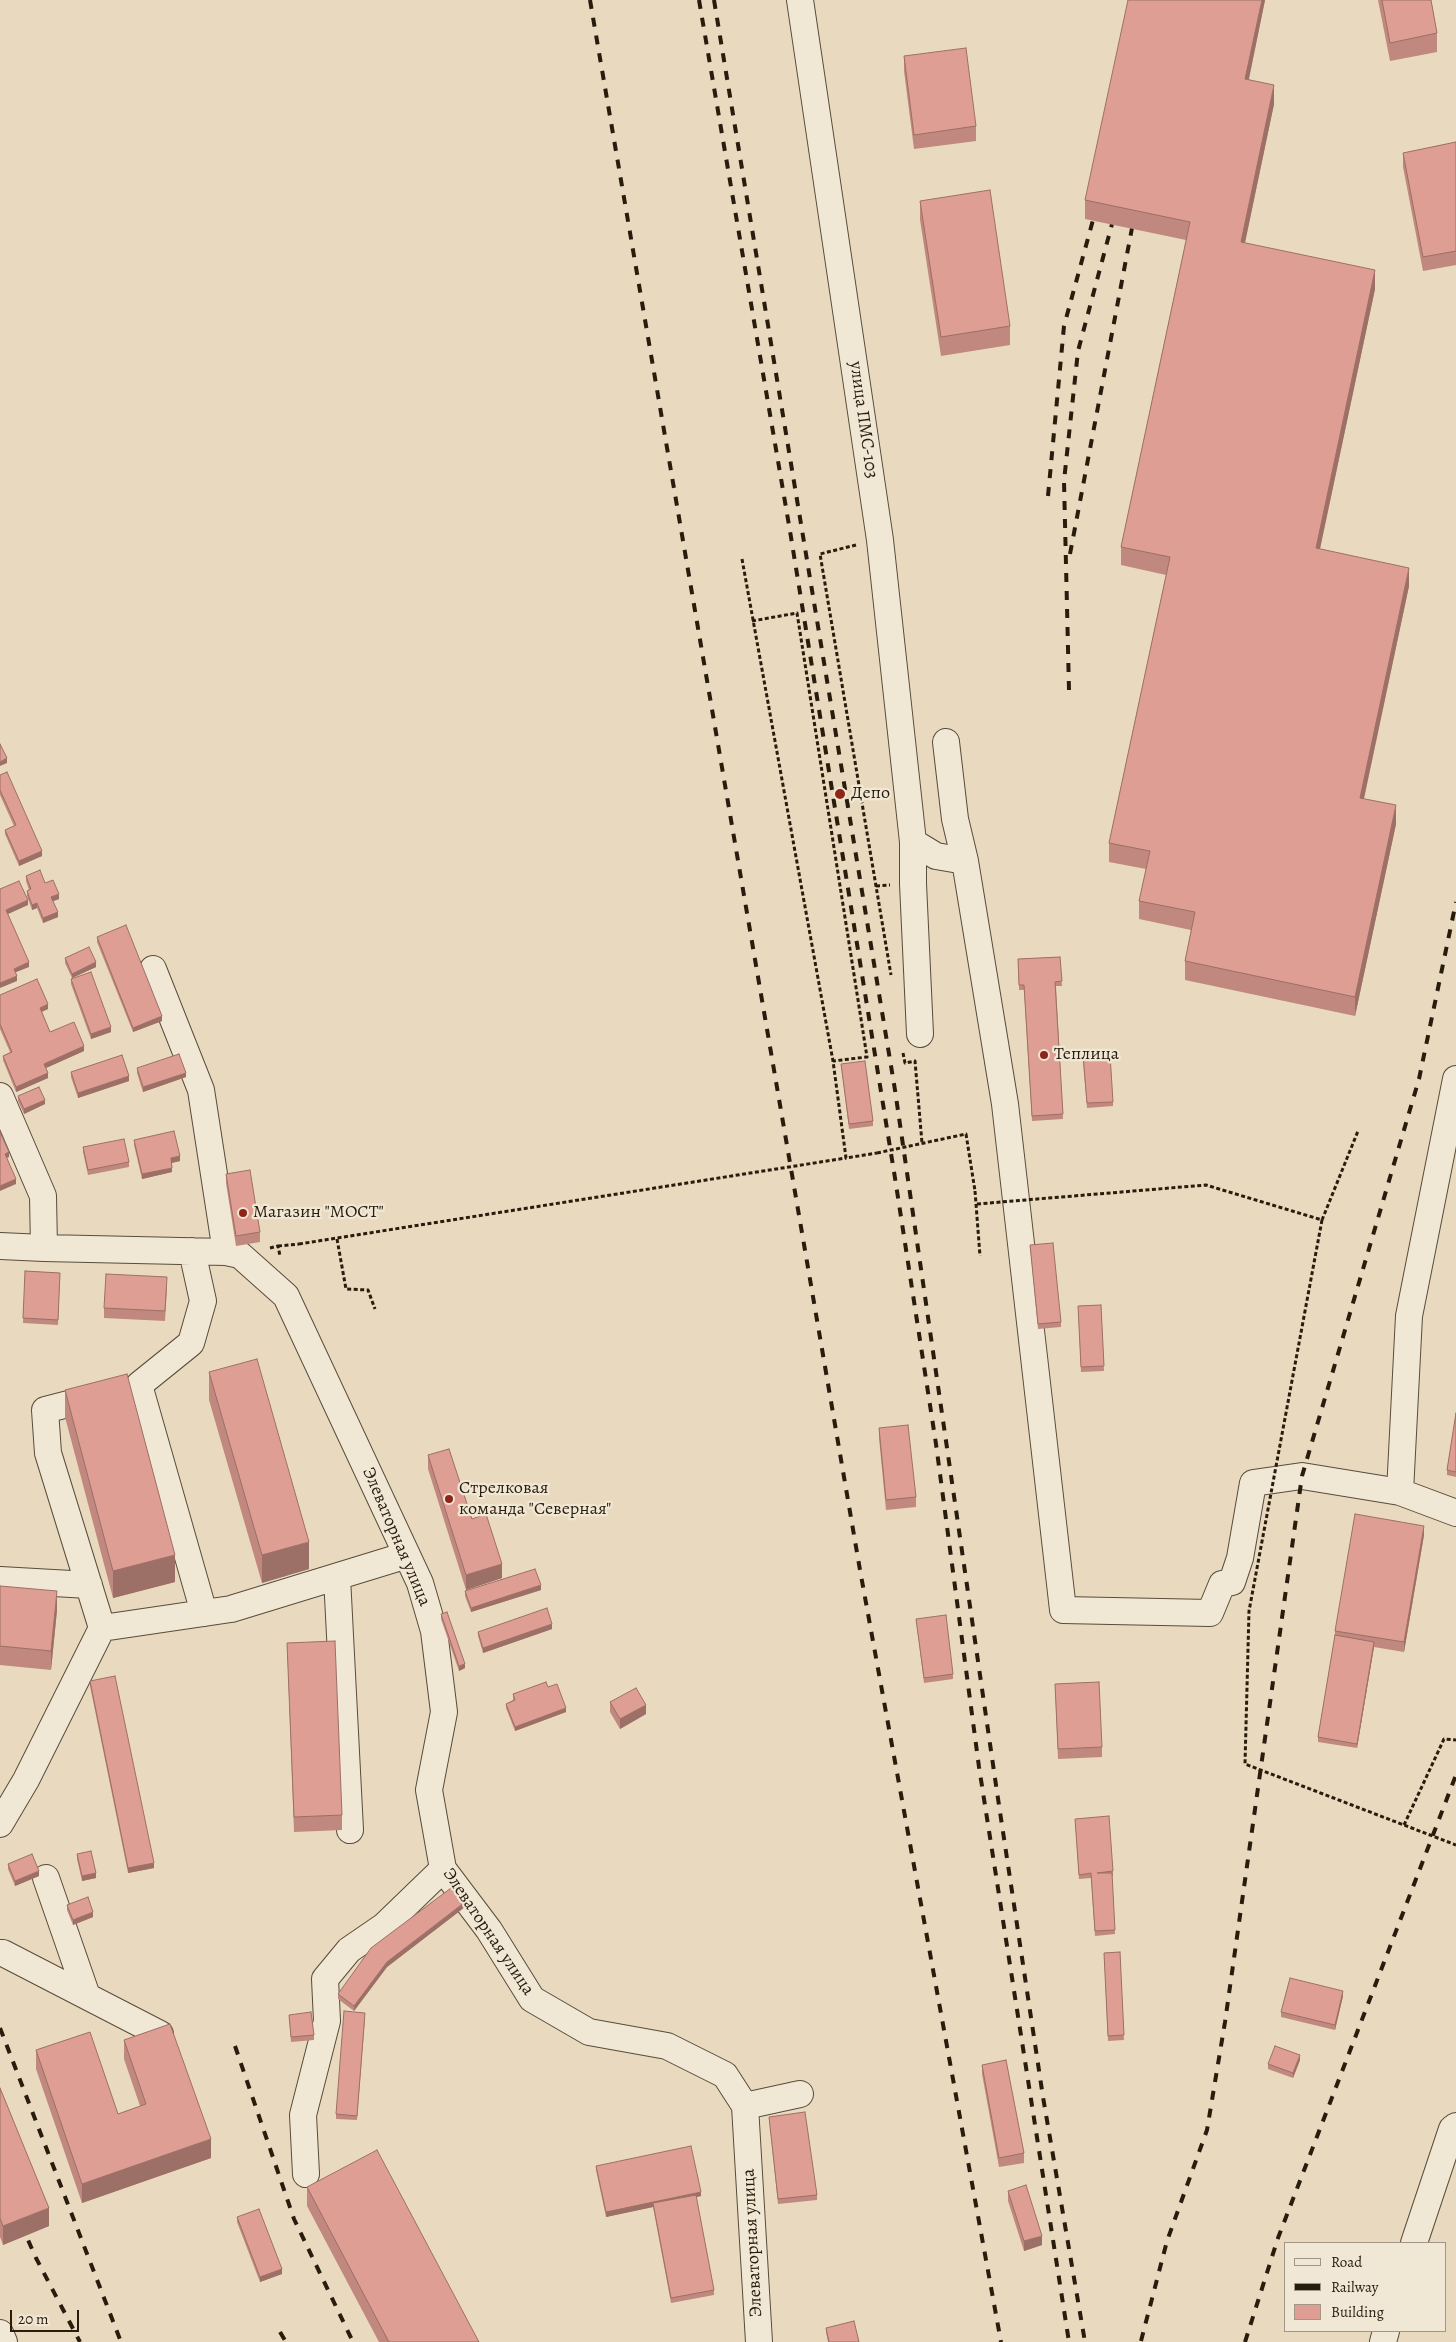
<!DOCTYPE html>
<html>
<head>
<meta charset="utf-8">
<style>
  body { margin:0 }
  #map { position:relative; width:1456px; height:2342px; overflow:hidden; background:#e9dabf; font-family:Alegreya,serif }
  canvas { display:block }
  .legend { position:absolute; left:1284px; top:2242px; width:162px; height:90px; box-sizing:border-box; background:#f1e7d5; border:1px solid #a19685; margin:0; padding:6px 9px; list-style:none; font-size:15px; color:#281c0d }
  .legend li { display:flex; align-items:center; gap:10px; height:25px }
  .legend b { width:25px; border:1px solid #a19685 }
  .scale { position:absolute; left:10px; top:2310px; width:69px; height:22px; box-sizing:border-box; border:2px solid #281c0d; border-top:0; padding-left:6px; font-size:15px; line-height:18px; white-space:nowrap; color:#281c0d; -webkit-text-stroke:4px #f1e7d5; paint-order:stroke }
</style>
</head>
<body>
<div id="map">
<canvas width="1456" height="2342"></canvas>
<ul class="legend">
<li><b style="height:6px;background:#f1e7d5"></b>Road</li>
<li><b style="height:6px;background:#281c0d"></b>Railway</li>
<li><b style="height:14px;background:#df9e93"></b>Building</li>
</ul>
<div class="scale">20 m</div>
</div>
<script>
const ctx = document.querySelector('canvas').getContext('2d');
ctx.lineJoin = 'round';
const poly = rows => new Path2D(rows.map(r => 'M' + r).join(''));
function strokePath(path, color, width, dash) { ctx.strokeStyle = color; ctx.lineWidth = width; ctx.lineCap = dash ? 'butt' : 'round'; ctx.setLineDash(dash || []); ctx.stroke(path); }
function paint(path, color) { ctx.fillStyle = color; ctx.fill(path, 'evenodd'); }
function write(font, color, halo, rows, align = 'center') {
  ctx.font = font + ' Alegreya,serif'; ctx.lineWidth = 4.5; ctx.setLineDash([]); ctx.textBaseline = 'middle'; ctx.strokeStyle = halo; ctx.fillStyle = color; for (const [text, x, y, turn = 0] of rows) {
    ctx.save(); ctx.translate(x, y); ctx.rotate((+turn || 0) * Math.PI / 180); ctx.textAlign = isNaN(turn) ? turn : align; if (halo) ctx.strokeText(text, 0, 0); ctx.fillText(text, 0, 0); ctx.restore();
  }
}
const minor = poly([
  [800,0,880,540,913,842,913,884,920,1034],
  [946,742,955,819,965,861],
  [913,842,936,856,965,861,1005,1104,1063,1610,1210,1613,1222,1584,1232,1582,1240,1558,1253,1483,1302,1476,1400,1492,1409,1316,1456,1079],
  [153,969,201,1090,226,1252],
  [0,1096,43,1196,44,1248,226,1252,240,1255,286,1296,420,1583,434,1631,444,1712,429,1790,443,1869,489,1930,532,1999,589,2032,667,2046,725,2075,745,2106,759,2342],
  [0,1246,44,1248],
  [192,1251,203,1301,191,1343,139,1385,204,1613],
  [99,1396,45,1410,48,1453,102,1628],
  [1400,1492,1456,1513],
  [337,1577,350,1830],
  [0,1580,89,1585],
  [0,1824,26,1780,102,1628,231,1609,407,1555],
  [46,1878,87,1996],
  [0,1953,3,1953,160,2034],
  [745,2106,800,2094],
  [306,2174,303,2115,327,2021,325,1979,349,1950,384,1926,443,1869],
  [1414,2243,1452,2129,1456,2126],
  [0,2333,4,2342],
  [1383,2342,1386,2331]
]);
strokePath(minor, '#584c3a', 28);
strokePath(poly([
  [856,545,820,554,891,975],
  [742,559,833,1061,846,1158,877,1153],
  [752,621,797,613,867,1057,833,1061],
  [876,886,890,885],
  [903,1053,905,1063,915,1061,922,1143],
  [975,1191,980,1256],
  [1322,1220,1358,1131],
  [337,1239,346,1289,368,1290,375,1309],
  [278,1246,299,1244],
  [270,1248,278,1246,280,1256],
  [1404,1825,1444,1739,1456,1740]
]), '#281c0d', 3, [4, 2.5]);
strokePath(minor, '#f1e7d5', 26);
strokePath(poly([
  [590,0,860,1570,1001,2342],
  [699,0,790,531,895,1178,936,1444,979,1767,1069,2342],
  [714,0,895,1090,997,1792,1043,2097,1085,2342],
  [1048,496,1064,326,1093,220],
  [1070,554,1132,228],
  [1069,690,1064,481,1078,351,1112,224],
  [0,2028,121,2342],
  [235,2046,294,2219,353,2342],
  [21,2224,36,2258,80,2342],
  [280,2332,286,2342],
  [1141,2341,1167,2241,1207,2130,1225,2022,1302,1476,1419,1079,1456,902],
  [1245,2342,1278,2238,1456,1775]
]), '#281c0d', 4, [9, 9]);
strokePath(poly([
  [877,1153,966,1134,975,1191],
  [977,1204,1206,1185,1322,1220,1249,1611,1245,1764,1456,1845],
  [299,1244,846,1158]
]), '#281c0d', 3, [4, 2.5]);
paint(poly([
  [1265,0,1249,79,1274,104,1245,243,1375,289,1320,549,1409,586,1364,799,1396,824,1355,1016,1185,980,1185,961,1191,930,1139,919,1139,901,1146,869,1109,862,1109,843,1166,575,1121,565,1121,547,1186,240,1085,219,1085,200],
  [1378,0,1431,0,1437,33,1437,52,1390,61],
  [904,56,976,126,976,141,914,149,904,71],
  [1456,142,1456,265,1423,271,1403,167,1403,153],
  [920,201,1010,326,1010,345,941,356,920,220],
  [0,775,42,856,19,866,5,834,5,830,14,826,0,795],
  [26,876,45,883,59,899,53,901,58,917,43,923,37,908,32,910,27,896,27,891,29,890,26,881],
  [97,937,162,1021,133,1032,97,942],
  [1060,957,1062,986,1056,986,1063,1119,1032,1121,1024,990,1019,990,1018,959],
  [65,958,96,967,72,978,65,963],
  [71,979,111,1032,91,1039,71,984],
  [0,995,48,1009,42,1012,50,1032,84,1051,45,1068,48,1078,16,1092,3,1060,3,1056,10,1052,0,1029],
  [1083,1060,1113,1102,1113,1106,1087,1108],
  [841,1064,873,1121,873,1126,849,1129],
  [137,1068,186,1077,143,1092,137,1073],
  [71,1072,129,1081,78,1098,71,1077],
  [18,1096,45,1104,24,1114,18,1101],
  [134,1140,180,1161,172,1163,172,1172,142,1179,134,1145],
  [83,1147,129,1162,129,1167,88,1175,83,1152],
  [226,1174,260,1232,260,1242,236,1246,226,1183],
  [1030,1245,1061,1322,1061,1327,1038,1329],
  [25,1271,60,1273,58,1325,23,1323],
  [167,1287,165,1321,104,1318,104,1308],
  [1101,1305,1104,1371,1081,1372,1078,1306],
  [209,1372,309,1569,262,1583,209,1400],
  [65,1390,175,1582,113,1598,65,1417],
  [1456,1413,1456,1477,1447,1475,1447,1470],
  [879,1428,916,1497,916,1507,886,1510,879,1438],
  [428,1455,472,1519,502,1578,466,1590,428,1469],
  [1424,1535,1404,1652,1374,1647,1357,1748,1318,1742,1318,1737,1335,1635,1335,1631],
  [0,1586,57,1610,51,1670,0,1665],
  [541,1590,471,1612,465,1596,465,1591],
  [441,1614,465,1668,459,1671,441,1619],
  [916,1619,953,1674,953,1679,924,1683],
  [552,1629,483,1653,478,1636,478,1632],
  [287,1643,342,1815,342,1830,294,1832],
  [90,1681,154,1868,128,1873,90,1686],
  [1055,1684,1102,1747,1102,1757,1058,1759],
  [548,1687,566,1712,515,1731,506,1708,506,1704,513,1700,513,1694],
  [610,1702,646,1714,620,1729,610,1712],
  [1075,1819,1113,1871,1113,1876,1112,1876,1115,1934,1095,1936,1091,1878,1079,1879],
  [77,1854,96,1878,82,1881,77,1859],
  [8,1864,39,1876,15,1886,8,1869],
  [67,1905,93,1917,73,1925,67,1910],
  [465,1907,387,1967,354,2011,338,1999,338,1994],
  [1120,1952,1124,2040,1108,2041,1104,1953],
  [1343,1996,1335,2030,1281,2017,1281,2012],
  [289,2015,314,2035,314,2040,291,2042],
  [365,2018,357,2120,336,2119,336,2114],
  [124,2040,211,2158,82,2203,36,2069,36,2050,118,2114,140,2106,124,2059],
  [1300,2060,1293,2078,1268,2069,1268,2064],
  [982,2065,1024,2153,1024,2163,999,2167,982,2074],
  [0,2088,49,2226,3,2245,0,2237],
  [769,2117,817,2195,817,2200,778,2204],
  [596,2166,701,2196,696,2197,714,2290,714,2295,671,2303,653,2207,606,2217,596,2170],
  [307,2187,479,2342,379,2342,307,2206],
  [1008,2191,1042,2245,1024,2251,1008,2201],
  [237,2217,282,2274,260,2282,237,2222],
  [826,2328,859,2342,828,2342,826,2332]
]), '#c0887e');
paint(poly([
  [1262,0,1265,0,1245,97,1245,79],
  [1274,85,1274,104,1241,261,1241,242],
  [1375,270,1375,289,1316,567,1316,548],
  [1409,568,1409,586,1360,816,1360,798],
  [7,758,7,763,0,766,0,762],
  [1396,805,1396,824,1355,1016,1355,997],
  [42,851,42,856,19,866,19,861],
  [59,894,59,899,51,902,51,897],
  [28,900,28,905,6,915,6,910],
  [37,903,37,908,32,910,32,905],
  [58,912,58,917,43,923,43,918],
  [29,962,29,967,14,973,14,969],
  [96,962,96,967,72,978,72,974],
  [17,976,17,981,0,988,0,983],
  [48,1004,48,1009,40,1012,40,1008],
  [162,1016,162,1021,133,1032,133,1028],
  [111,1027,111,1032,91,1039,91,1034],
  [84,1046,84,1051,44,1069,44,1064],
  [48,1073,48,1078,16,1092,16,1087],
  [186,1073,186,1077,143,1092,143,1087],
  [129,1076,129,1081,78,1098,78,1093],
  [45,1100,45,1104,24,1114,24,1109],
  [9,1152,9,1157,5,1159,5,1154],
  [180,1156,180,1161,171,1163,171,1158],
  [172,1168,172,1172,142,1179,142,1174],
  [16,1179,16,1184,0,1191,0,1186],
  [1424,1526,1424,1535,1404,1652,1404,1642],
  [309,1542,309,1569,262,1583,262,1555],
  [175,1555,175,1582,113,1598,113,1571],
  [502,1564,502,1578,466,1590,466,1575],
  [541,1585,541,1590,471,1612,471,1608],
  [57,1591,57,1610,51,1670,51,1651],
  [552,1624,552,1629,483,1653,483,1648],
  [1374,1642,1374,1647,1357,1748,1357,1744],
  [465,1664,465,1668,459,1671,459,1666],
  [646,1705,646,1714,620,1729,620,1719],
  [566,1708,566,1712,515,1731,515,1727],
  [154,1863,154,1868,128,1873,128,1868],
  [39,1871,39,1876,15,1886,15,1881],
  [96,1873,96,1878,82,1881,82,1876],
  [465,1902,465,1907,387,1967,354,2011,354,2006,387,1962],
  [93,1912,93,1917,73,1925,73,1920],
  [1343,1991,1343,1996,1335,2030,1335,2025],
  [1300,2055,1300,2060,1293,2078,1293,2073],
  [211,2139,211,2158,82,2203,82,2184],
  [701,2192,701,2196,654,2206,653,2203,653,2207,606,2217,606,2212],
  [49,2208,49,2226,3,2245,3,2226],
  [1042,2236,1042,2245,1024,2251,1024,2241],
  [282,2269,282,2274,260,2282,260,2277]
]), '#9c6f67');
const building = poly([
  [1128,0,1262,0,1245,79,1274,85,1241,242,1375,270,1316,548,1409,568,1360,798,1396,805,1355,997,1185,961,1195,912,1139,901,1150,851,1109,843,1170,557,1121,547,1190,222,1085,200,1128,0],
  [1382,0,1431,0,1437,33,1390,43,1382,0],
  [966,48,976,126,914,135,904,56,966,48],
  [1456,142,1456,251,1423,257,1403,153,1456,142],
  [990,190,1010,326,941,337,920,201,990,190],
  [0,744,7,758,0,762,0,744],
  [7,772,42,851,19,861,5,830,16,825,0,790,0,775,7,772],
  [40,870,45,883,53,880,59,894,51,897,58,912,43,918,37,903,32,905,27,891,31,889,26,876,40,870],
  [19,881,28,900,6,910,29,962,14,969,17,976,0,983,0,889,19,881],
  [126,925,162,1016,133,1028,97,937,126,925],
  [89,947,96,962,72,974,65,958,89,947],
  [1060,957,1062,981,1055,982,1063,1114,1032,1116,1024,985,1019,985,1018,959,1060,957],
  [91,972,111,1027,91,1034,71,979,91,972],
  [37,979,48,1004,40,1008,50,1032,74,1022,84,1046,44,1064,48,1073,16,1087,3,1056,12,1052,0,1024,0,995,37,979],
  [179,1054,186,1073,143,1087,137,1068,179,1054],
  [1110,1054,1113,1102,1087,1103,1083,1055,1110,1054],
  [122,1055,129,1076,78,1093,71,1072,122,1055],
  [865,1061,873,1121,849,1124,841,1064,865,1061],
  [39,1087,45,1100,24,1109,18,1096,39,1087],
  [174,1131,180,1156,171,1158,172,1168,142,1174,134,1140,174,1131],
  [0,1132,9,1152,5,1154,16,1179,0,1186,0,1132],
  [124,1139,129,1162,88,1170,83,1147,124,1139],
  [250,1170,260,1232,236,1236,226,1174,250,1170],
  [1053,1243,1061,1322,1038,1324,1030,1245,1053,1243],
  [25,1271,60,1273,58,1320,23,1318,25,1271],
  [106,1274,167,1277,165,1311,104,1308,106,1274],
  [1101,1305,1104,1366,1081,1367,1078,1306,1101,1305],
  [257,1359,309,1542,262,1555,209,1372,257,1359],
  [127,1374,175,1555,113,1571,65,1390,127,1374],
  [1456,1413,1456,1472,1447,1470,1456,1413],
  [908,1425,916,1497,886,1500,879,1428,908,1425],
  [449,1449,472,1519,486,1514,502,1564,466,1575,428,1455,449,1449],
  [1355,1514,1424,1526,1404,1642,1335,1631,1355,1514],
  [535,1569,541,1585,471,1608,465,1591,535,1569],
  [0,1586,57,1591,51,1651,0,1646,0,1586],
  [547,1608,552,1624,483,1648,478,1632,547,1608],
  [447,1612,465,1664,459,1666,441,1614,447,1612],
  [946,1615,953,1674,924,1678,916,1619,946,1615],
  [1335,1635,1374,1642,1357,1744,1318,1737,1335,1635],
  [335,1641,342,1815,294,1817,287,1643,335,1641],
  [115,1676,154,1863,128,1868,90,1681,115,1676],
  [546,1682,548,1687,557,1684,566,1708,515,1727,506,1704,515,1700,513,1694,546,1682],
  [1099,1682,1102,1747,1058,1749,1055,1684,1099,1682],
  [636,1688,646,1705,620,1719,610,1702,636,1688],
  [1109,1816,1113,1871,1097,1873,1112,1873,1115,1930,1095,1931,1091,1873,1079,1875,1075,1819,1109,1816],
  [91,1851,96,1873,82,1876,77,1854,91,1851],
  [32,1854,39,1871,15,1881,8,1864,32,1854],
  [451,1888,465,1902,387,1962,354,2006,338,1994,371,1948,451,1888],
  [88,1897,93,1912,73,1920,67,1905,88,1897],
  [1120,1952,1124,2035,1108,2036,1104,1953,1120,1952],
  [1290,1978,1343,1991,1335,2025,1281,2012,1290,1978],
  [344,2011,365,2013,357,2116,336,2114,344,2011],
  [311,2012,314,2035,291,2037,289,2015,311,2012],
  [170,2024,211,2139,82,2184,36,2050,90,2032,118,2114,146,2104,124,2040,170,2024],
  [1275,2046,1300,2055,1293,2073,1268,2064,1275,2046],
  [1006,2060,1024,2153,999,2158,982,2065,1006,2060],
  [0,2088,49,2208,3,2226,0,2218,0,2088],
  [805,2112,817,2195,778,2199,769,2117,805,2112],
  [691,2146,701,2192,606,2212,596,2166,691,2146],
  [377,2150,479,2342,389,2342,307,2187,377,2150],
  [1026,2185,1042,2236,1024,2241,1008,2191,1026,2185],
  [696,2195,714,2290,671,2298,653,2203,696,2195],
  [259,2209,282,2269,260,2277,237,2217,259,2209],
  [854,2321,859,2342,829,2342,826,2328,854,2321]
]);
paint(building, '#df9e93');
strokePath(building, '#9c6f67', 1);
for (const [x, y, r, color] of [
  [840,794,6,"#8f2418"],
  [1044,1055,5,"#8f2418"],
  [243,1213,5,"#8f2418"],
  [449,1499,5,"#8f2418"]
]) { const dot = new Path2D(); dot.arc(x, y, r, 0, 2 * Math.PI); ctx.fillStyle = color; ctx.fill(dot); strokePath(dot, '#f1e7d5', 2); }
write('18px', '#281c0d', '#f1e7d5', [
  ["улица ПМС-103",863,420,82],
  ["Элеваторная улица",396,1537,67],
  ["Элеваторная улица",488,1932,56],
  ["Элеваторная улица",753,2243,-93]
]);
write('18px', '#281c0d', '#f1e7d5', [
  ["Депо",851,794],
  ["Теплица",1054,1055],
  ["Магазин \"МОСТ\"",253,1213],
  ["Стрелковая",459,1489],
  ["команда \"Северная\"",459,1510]
], 'left');
</script>
</body>
</html>
